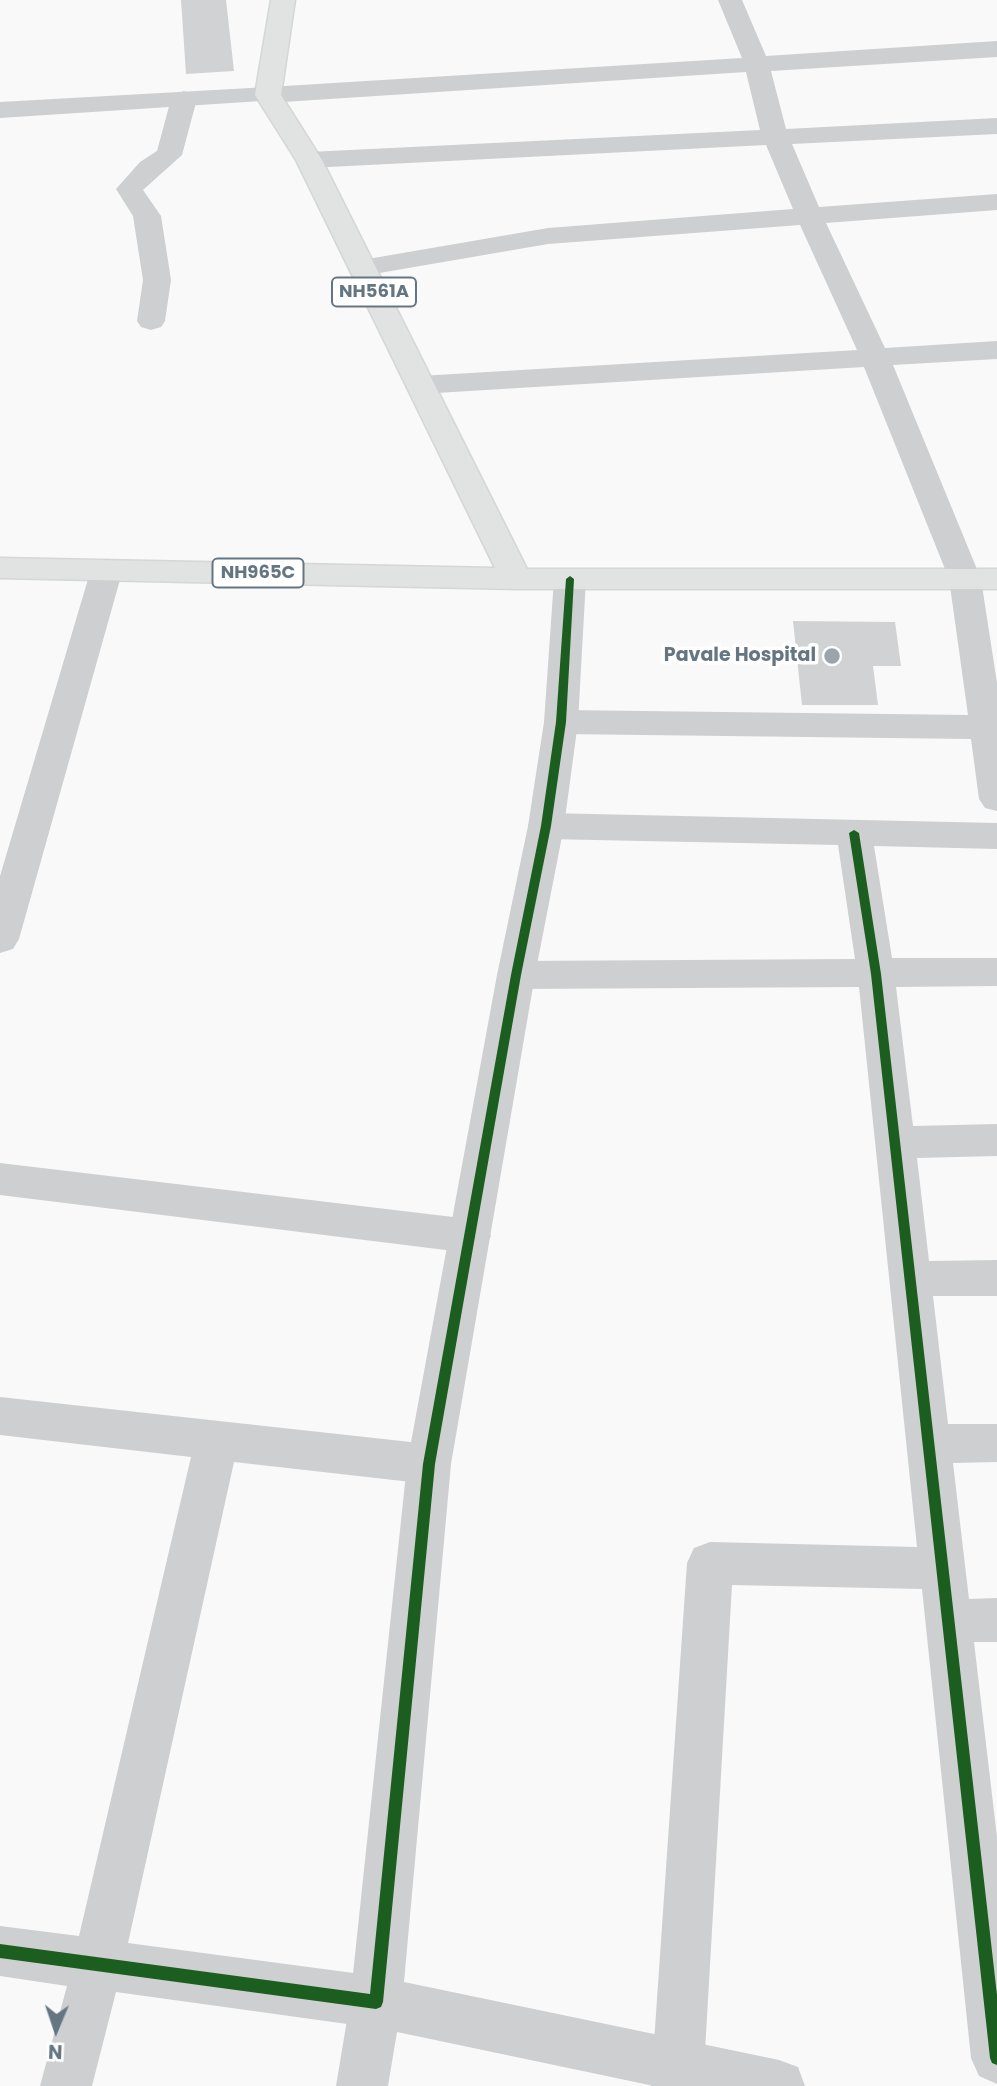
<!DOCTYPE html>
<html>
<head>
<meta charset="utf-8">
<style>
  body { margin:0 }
  #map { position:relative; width:997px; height:2086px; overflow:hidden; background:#f9f9f9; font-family:Poppins,sans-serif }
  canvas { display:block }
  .north { position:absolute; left:21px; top:1995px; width:70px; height:70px; -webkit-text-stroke:5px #fff; paint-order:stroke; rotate:182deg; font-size:19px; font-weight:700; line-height:28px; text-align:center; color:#657683 }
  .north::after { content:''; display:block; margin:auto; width:24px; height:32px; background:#657683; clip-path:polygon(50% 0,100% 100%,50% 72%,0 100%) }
</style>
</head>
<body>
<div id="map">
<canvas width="997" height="2086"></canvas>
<div class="north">N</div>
</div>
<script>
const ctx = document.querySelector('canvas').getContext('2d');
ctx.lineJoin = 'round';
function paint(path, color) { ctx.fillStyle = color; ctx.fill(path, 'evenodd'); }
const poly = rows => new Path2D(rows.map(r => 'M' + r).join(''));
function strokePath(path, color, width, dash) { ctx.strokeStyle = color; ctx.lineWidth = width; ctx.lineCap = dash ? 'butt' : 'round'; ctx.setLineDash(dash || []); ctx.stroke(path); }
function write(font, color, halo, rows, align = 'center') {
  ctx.font = font + ' Poppins,sans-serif'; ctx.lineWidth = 7; ctx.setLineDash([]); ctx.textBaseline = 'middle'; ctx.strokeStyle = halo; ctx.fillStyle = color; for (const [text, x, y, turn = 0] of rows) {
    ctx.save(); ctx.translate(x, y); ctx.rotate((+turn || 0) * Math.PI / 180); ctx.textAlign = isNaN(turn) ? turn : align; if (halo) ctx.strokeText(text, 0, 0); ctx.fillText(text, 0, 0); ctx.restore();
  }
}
paint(poly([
  [181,0,226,0,234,71,186,74],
  [793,621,895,622,901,666,873,666,878,705,802,705]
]), '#d0d2d3');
const trunk = poly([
  [271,0,295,0,281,95,322,160,527,569,997,569,997,589,516,589,0,578,0,558,495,568,296,160,255,95,271,0]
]);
strokePath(trunk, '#d5d6d6', 3);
paint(poly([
  [718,0,742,0,766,56,997,41,997,57,771,71,786,129,997,118,997,134,792,144,819,207,997,194,997,210,826,223,885,348,997,341,997,359,893,365,981,579,997,683,997,811,985,808,979,799,971,739,561,734,549,730,544,722,549,714,561,710,968,715,949,579,864,367,420,394,410,391,405,385,410,379,420,376,857,350,800,225,548,244,362,276,352,274,348,268,352,262,362,260,548,228,793,209,766,145,309,168,300,166,296,160,300,154,309,152,760,130,746,72,268,103,259,100,255,95,259,90,268,87,742,58,718,0],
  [184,91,193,94,197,99,182,155,143,190,161,216,171,280,165,321,161,327,151,330,141,327,137,321,143,280,133,216,116,189,140,162,157,151,171,99,175,94,184,91],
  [107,559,118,562,123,569,19,939,13,949,0,953,0,876,91,569,96,562,107,559],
  [546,813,997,823,997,849,874,846,892,958,997,958,997,986,896,987,913,1126,997,1124,997,1156,917,1158,929,1261,997,1260,997,1296,933,1296,948,1424,997,1424,997,1462,953,1463,969,1599,997,1598,997,1642,974,1642,997,1837,997,2084,979,2076,971,2058,922,1589,732,1585,703,2086,651,2086,687,1563,694,1548,710,1542,917,1547,859,987,516,989,503,985,497,975,503,965,516,961,855,959,838,845,546,839,533,835,528,826,533,817,546,813],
  [0,1163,470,1219,485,1224,491,1236,485,1248,470,1253,0,1195,0,1163],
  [0,1397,429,1444,445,1450,451,1464,445,1478,429,1484,234,1462,128,1943,376,1976,394,1984,402,2002,394,2020,376,2028,116,1992,92,2086,40,2086,67,1986,0,1976,0,1926,79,1936,191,1457,0,1435,0,1397]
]), '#cecfd0');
paint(poly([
  [268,87,277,90,281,95,277,100,0,118,0,102,268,87],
  [570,569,581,572,586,579,578,722,564,826,535,975,451,1464,404,1982,779,2060,798,2067,805,2086,654,2086,397,2032,388,2086,336,2086,350,2002,407,1464,497,975,528,826,544,722,554,579,559,572,570,569]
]), '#cecfd0');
paint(trunk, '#e1e2e2');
paint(poly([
  [570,576,574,579,566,722,551,826,521,975,435,1464,383,2002,381,2007,376,2009,0,1958,0,1944,370,1994,423,1464,511,975,541,826,556,722,566,579,570,576],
  [854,830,859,833,881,974,997,1995,997,2065,992,2063,990,2058,871,974,849,833,854,830]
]), '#1b5e20');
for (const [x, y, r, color] of [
  [832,656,9,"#99a4ac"]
]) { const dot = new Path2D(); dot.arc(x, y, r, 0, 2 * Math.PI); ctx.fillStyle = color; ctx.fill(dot); strokePath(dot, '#fff', 2.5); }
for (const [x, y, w] of [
  [374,292,84],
  [258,573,91]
]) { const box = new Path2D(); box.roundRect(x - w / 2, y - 14.5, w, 29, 5); ctx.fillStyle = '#fff'; ctx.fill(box); strokePath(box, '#657683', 2); }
write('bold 18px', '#657683', null, [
  ["NH561A",374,292],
  ["NH965C",258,573]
]);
write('bold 19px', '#657683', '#fff', [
  ["Pavale Hospital",816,656]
], 'right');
</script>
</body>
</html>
